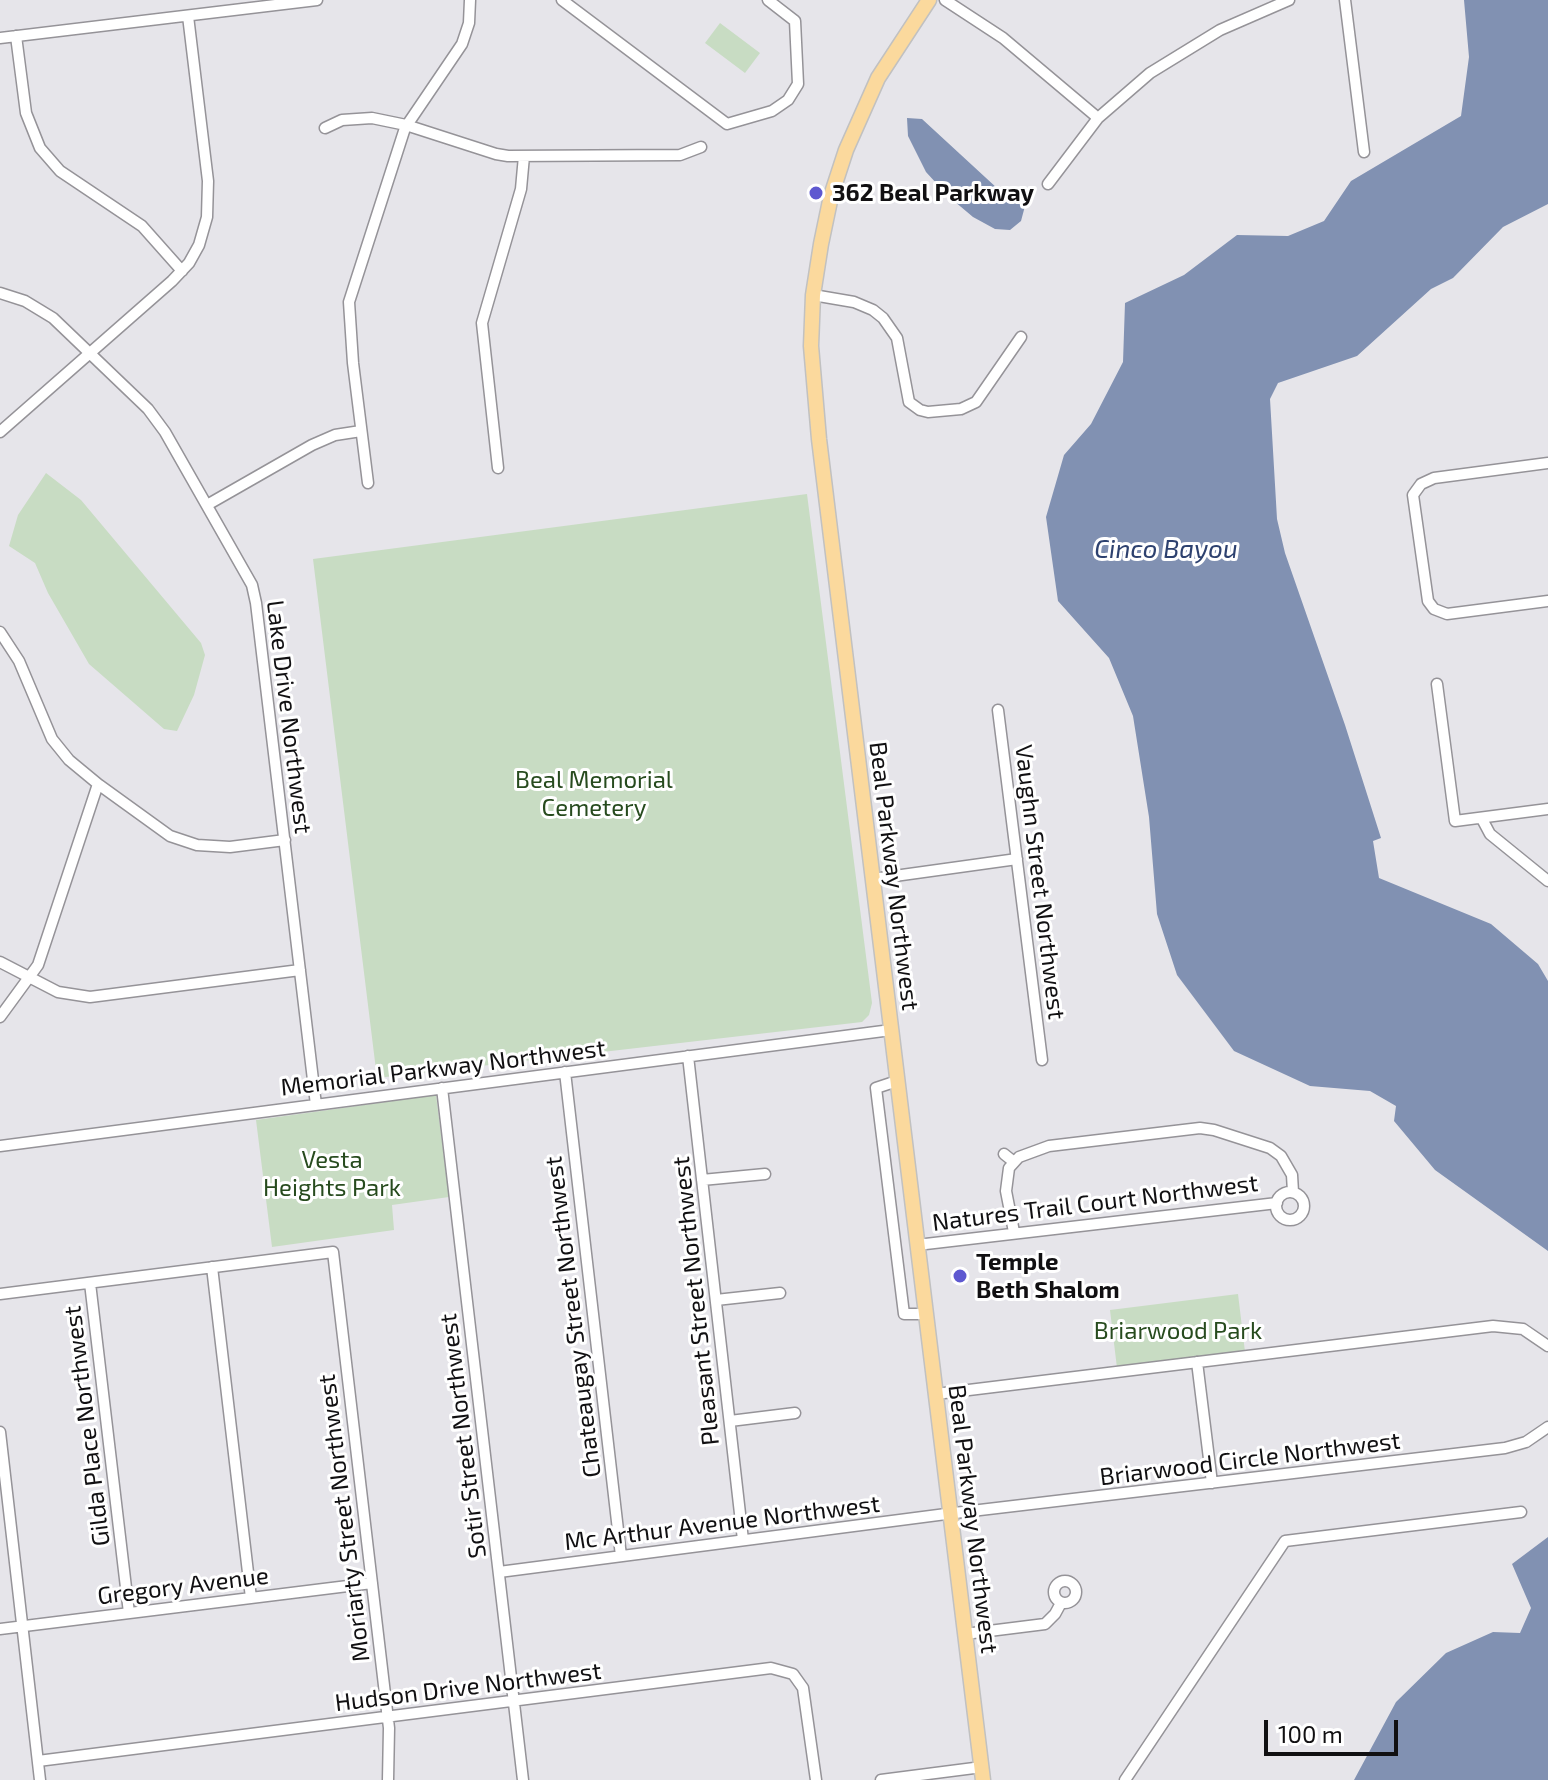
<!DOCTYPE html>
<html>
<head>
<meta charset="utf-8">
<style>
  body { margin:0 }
  #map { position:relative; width:1548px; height:1780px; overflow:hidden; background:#e6e5ea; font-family:"Exo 2",sans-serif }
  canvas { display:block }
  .scale { position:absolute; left:1264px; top:1720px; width:134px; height:36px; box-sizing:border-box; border:4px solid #111012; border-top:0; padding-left:10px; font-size:24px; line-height:28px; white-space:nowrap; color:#111012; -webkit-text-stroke:6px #fff; paint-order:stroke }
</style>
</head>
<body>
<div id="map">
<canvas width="1548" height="1780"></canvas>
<div class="scale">100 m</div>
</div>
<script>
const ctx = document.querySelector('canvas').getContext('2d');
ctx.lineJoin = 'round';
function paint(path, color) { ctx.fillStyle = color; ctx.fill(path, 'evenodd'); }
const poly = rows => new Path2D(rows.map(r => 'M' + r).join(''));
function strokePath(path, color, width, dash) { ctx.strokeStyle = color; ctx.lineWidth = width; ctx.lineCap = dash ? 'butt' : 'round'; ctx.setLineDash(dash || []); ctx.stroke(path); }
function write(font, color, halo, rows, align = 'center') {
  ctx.font = font + ' "Exo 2",sans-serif'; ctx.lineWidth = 6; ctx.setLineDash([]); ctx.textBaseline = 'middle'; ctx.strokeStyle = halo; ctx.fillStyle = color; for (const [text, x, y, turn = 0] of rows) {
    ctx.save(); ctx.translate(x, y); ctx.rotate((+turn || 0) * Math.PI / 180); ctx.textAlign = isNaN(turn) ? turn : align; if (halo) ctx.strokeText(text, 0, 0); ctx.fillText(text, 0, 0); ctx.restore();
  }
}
paint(poly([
  [720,23,760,53,745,73,705,43],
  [46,473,81,500,201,643,205,655,194,695,177,731,164,729,89,664,48,593,35,563,9,546,18,515],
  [807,494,872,1003,869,1015,862,1022,377,1078,313,559],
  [436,1095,449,1197,392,1205,394,1230,272,1247,256,1120],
  [1238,1294,1245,1352,1117,1368,1110,1310]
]), '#c8dcc3');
paint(poly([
  [1464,0,1548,0,1548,204,1503,227,1453,278,1431,289,1357,356,1278,383,1270,399,1277,519,1285,553,1345,725,1381,838,1373,841,1379,878,1491,924,1538,964,1548,981,1548,1251,1435,1170,1394,1121,1396,1106,1370,1091,1310,1086,1234,1051,1177,975,1157,914,1149,817,1133,716,1109,658,1058,601,1046,517,1064,455,1091,424,1123,362,1125,303,1184,275,1237,235,1288,236,1324,221,1351,181,1461,116,1469,57],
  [907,118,922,119,998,189,1025,206,1021,221,1010,230,995,229,973,217,948,196,926,172,908,136],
  [1548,1537,1548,1780,1354,1780,1396,1702,1446,1653,1493,1632,1520,1633,1531,1608,1512,1564]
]), '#8191b2');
const minor = poly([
  [562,0,727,124,772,111,788,100,798,84,795,21,768,0],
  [945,0,1003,38,1098,118],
  [1345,0,1364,152],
  [16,36,26,113,40,148,60,171,142,226,182,271],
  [0,38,317,0],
  [325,128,342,120,372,118,406,125,496,154,508,156,680,155,701,147],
  [1048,184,1098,118,1150,73,1220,30,1289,0],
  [0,293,25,301,53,318,148,409,165,432,252,585,256,603,316,1105],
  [813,295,854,302,873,310,883,318,897,338,909,402,920,410,928,412,961,409,976,402,1021,337],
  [0,432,172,281,189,263,199,245,207,217,208,181,188,16],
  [1548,463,1434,478,1421,484,1413,495,1428,601,1434,609,1447,614,1548,601],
  [498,468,482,323,521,189,524,156],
  [368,483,353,363,349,302,405,128,462,44,469,23,470,0],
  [207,505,312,445,335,435,361,431],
  [0,632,19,661,52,739,69,760,98,784,170,836,197,845,230,847,285,840],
  [1437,684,1455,821,1548,809],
  [998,710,1042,1060],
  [1482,819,1490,834,1548,881],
  [873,879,1017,859],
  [0,962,58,992,90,997,300,970],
  [0,1017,38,965,98,784],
  [688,1056,743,1540],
  [565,1072,621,1556],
  [897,1081,876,1088,904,1314,926,1314],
  [442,1088,523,1780],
  [0,1146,891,1030],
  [1004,1154,1014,1162],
  [702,1180,765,1174],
  '1276 1206a14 14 0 1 1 28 0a14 14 0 1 1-28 0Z',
  [1014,1232,1006,1191,1009,1168,1019,1157,1049,1146,1200,1128,1214,1130,1270,1148,1281,1156,1292,1175,1293,1192],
  [917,1245,1277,1203],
  [212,1267,251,1598],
  [90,1283,129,1613],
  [0,1294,333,1252,389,1728,388,1780],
  [716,1300,780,1293],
  [1197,1362,1212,1483],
  [936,1394,1493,1326,1523,1329,1548,1346],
  [730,1421,795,1413],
  [0,1432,40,1780],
  [499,1572,946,1514,1505,1448,1526,1442,1548,1427],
  '1054 1592a11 11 0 1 1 22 0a11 11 0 1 1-22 0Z',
  [0,1629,372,1583],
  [965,1634,1045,1624,1055,1614,1061,1603],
  [38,1761,771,1668,793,1674,803,1688,816,1780],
  [881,1780,982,1767],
  [1125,1780,1285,1541,1521,1512]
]);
const major = poly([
  [929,0,878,78,846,150,831,196,821,244,813,295,811,346,819,439,983,1780]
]);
strokePath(minor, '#959398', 13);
strokePath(major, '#c1c1c1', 17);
strokePath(minor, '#fff', 10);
strokePath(major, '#fbd99d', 14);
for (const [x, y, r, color] of [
  [816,193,8,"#5e58d0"],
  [960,1276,8,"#5e58d0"]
]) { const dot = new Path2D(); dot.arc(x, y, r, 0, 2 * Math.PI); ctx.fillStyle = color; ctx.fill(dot); strokePath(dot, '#fff', 3); }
write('bold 24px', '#111012', '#fff', [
  ["362 Beal Parkway",832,193],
  ["Temple",976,1262],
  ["Beth Shalom",976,1290]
], 'left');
write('24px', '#111012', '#fff', [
  ["Lake Drive Northwest",289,717,83],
  ["Beal Parkway Northwest",894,876,83],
  ["Vaughn Street Northwest",1040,882,83],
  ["Memorial Parkway Northwest",443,1068,-7],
  ["Natures Trail Court Northwest",1095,1203,-7],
  ["Pleasant Street Northwest",696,1301,-96],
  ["Chateaugay Street Northwest",573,1317,-97],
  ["Gilda Place Northwest",87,1426,-97],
  ["Sotir Street Northwest",463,1436,-97],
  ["Briarwood Circle Northwest",1250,1459,-7],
  ["Moriarty Street Northwest",344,1518,-97],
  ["Beal Parkway Northwest",973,1519,83],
  ["Mc Arthur Avenue Northwest",722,1523,-7],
  ["Gregory Avenue",183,1586,-7],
  ["Hudson Drive Northwest",468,1687,-7]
]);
write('24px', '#274b1e', '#fff', [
  ["Beal Memorial",594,780],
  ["Cemetery",594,808],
  ["Vesta",332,1160],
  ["Heights Park",332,1188],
  ["Briarwood Park",1178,1331]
]);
write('italic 26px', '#2d416f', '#fff', [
  ["Cinco Bayou",1166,549]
]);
</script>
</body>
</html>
